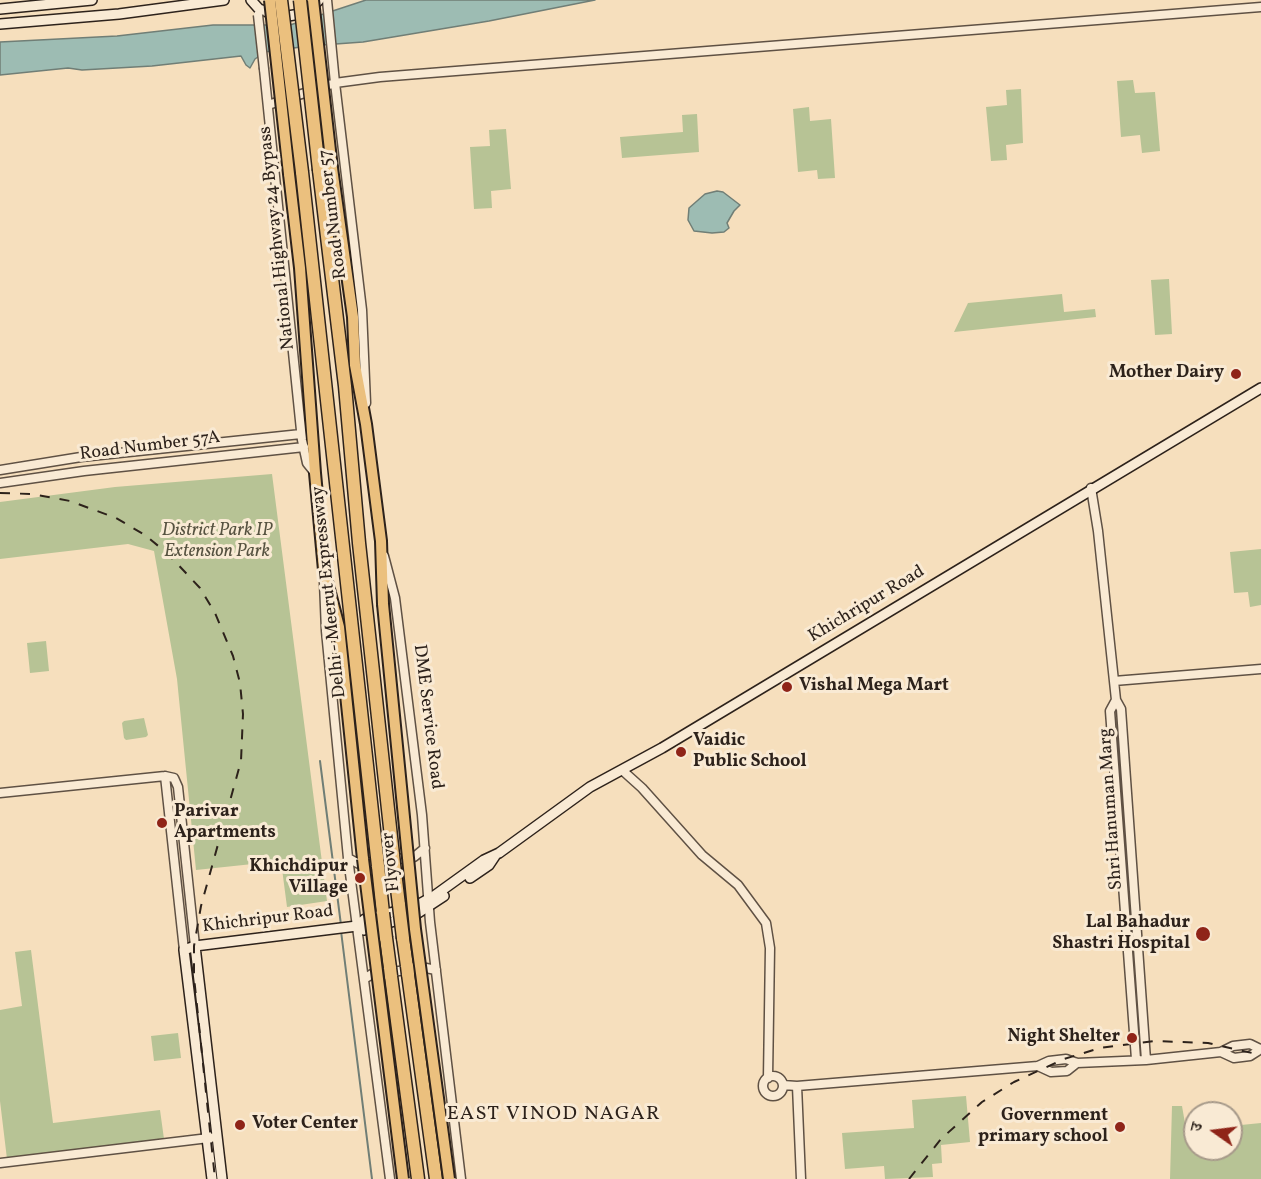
<!DOCTYPE html>
<html>
<head>
<meta charset="utf-8">
<style>
  body { margin:0 }
  #map { position:relative; width:1261px; height:1179px; overflow:hidden; background:#f6dfbd; font-family:Vollkorn,"Noto Serif Devanagari",serif }
  canvas { display:block }
  .north { position:absolute; left:1183px; top:1101px; width:60px; height:60px; box-sizing:border-box; background:#f9ead4; border:2px solid #a79a8a; border-radius:50%; rotate:284deg; font-size:16px; font-weight:700; line-height:24px; text-align:center; color:#2d221b }
  .north::after { content:''; display:block; margin:auto; width:21px; height:27px; background:#8f2418; clip-path:polygon(50% 0,100% 100%,50% 72%,0 100%) }
</style>
</head>
<body>
<div id="map">
<canvas width="1261" height="1179"></canvas>
<div class="north">उ</div>
</div>
<script>
const ctx = document.querySelector('canvas').getContext('2d');
ctx.lineJoin = 'round';
function paint(path, color) { ctx.fillStyle = color; ctx.fill(path, 'evenodd'); }
const poly = rows => new Path2D(rows.map(r => 'M' + r).join(''));
function strokePath(path, color, width, dash) { ctx.strokeStyle = color; ctx.lineWidth = width; ctx.lineCap = dash ? 'butt' : 'round'; ctx.setLineDash(dash || []); ctx.stroke(path); }
function write(font, color, halo, rows, align = 'center') {
  ctx.font = font + ' Vollkorn,serif'; ctx.lineWidth = 6; ctx.setLineDash([]); ctx.textBaseline = 'middle'; ctx.strokeStyle = halo; ctx.fillStyle = color; for (const [text, x, y, turn = 0] of rows) {
    ctx.save(); ctx.translate(x, y); ctx.rotate((+turn || 0) * Math.PI / 180); ctx.textAlign = isNaN(turn) ? turn : align; if (halo) ctx.strokeText(text, 0, 0); ctx.fillText(text, 0, 0); ctx.restore();
  }
}
paint(poly([
  [1133,80,1135,93,1155,92,1160,151,1142,153,1140,135,1121,137,1117,81],
  [1021,89,1023,143,1006,145,1007,160,991,161,986,107,1007,105,1006,90],
  [809,107,810,121,831,119,835,178,818,179,817,170,798,172,793,109],
  [697,114,699,152,622,158,620,137,683,132,682,115],
  [506,129,511,189,491,191,492,208,474,209,470,147,490,146,489,130],
  [1169,279,1172,334,1155,335,1151,280],
  [1062,294,1064,312,1095,309,1096,317,954,332,968,303],
  [272,474,327,901,287,907,281,861,196,870,177,679,154,551,128,544,0,559,0,502,115,487],
  [1261,549,1261,605,1250,607,1248,592,1234,593,1230,552],
  [46,641,49,671,30,673,27,643],
  [144,718,148,735,146,737,126,740,124,738,122,723,124,721],
  [31,950,53,1123,160,1110,164,1139,7,1159,0,1101,0,1010,22,1006,15,952],
  [178,1033,181,1058,154,1061,151,1036],
  [966,1096,970,1142,941,1145,942,1163,932,1164,933,1177,885,1179,884,1166,845,1169,842,1133,914,1128,912,1100],
  [1172,1106,1182,1106,1186,1129,1195,1129,1195,1149,1231,1149,1231,1126,1261,1123,1261,1179,1170,1179]
]), '#b7c395');
const water = poly([
  [366,0,595,0,489,21,363,42,308,46,265,52,255,59,250,68,246,65,241,56,152,66,82,70,68,68,0,75,0,42,117,36,213,25,290,25,366,0],
  [717,191,723,192,740,205,734,211,727,223,729,228,724,232,712,233,694,231,688,220,689,208,705,194,717,191]
]);
paint(water, '#9dbcb3');
strokePath(water, '#707e76', 1.5);
strokePath(poly([
  [320,761,341,925],
  [341,931,372,1179]
]), '#707e76', 2);
const tertiary = poly([
  [327,0,335,83,362,310,366,403],
  [264,69,302,440,307,463,315,473],
  [268,105,335,83,380,77,1261,7],
  [0,470,81,457,301,434],
  [0,483,84,471,304,447],
  [1091,488,1098,531,1116,700,1121,709,1146,1060],
  [384,556,395,598,422,815,430,922,461,1179],
  [324,582,326,631,348,858,390,1179],
  [1114,681,1261,669],
  [1116,700,1110,711,1136,1059],
  [622,770,642,788,702,855,738,885,766,923,770,948,768,1078],
  [165,776,184,950],
  [0,793,165,776,174,778,178,787,195,946],
  [348,858,359,864,414,857,425,848],
  [364,979,372,974,426,968,436,970],
  [1221,1052,1234,1058,1250,1056,1261,1049],
  [1038,1066,1051,1072,1067,1071,1077,1063],
  '763 1086a10 10 0 1 1 20 0a10 10 0 1 1-20 0Z',
  [783,1085,797,1086,1038,1066,1049,1061,1066,1059,1077,1063,1146,1060,1221,1052,1233,1046,1250,1044,1260,1049],
  [797,1086,801,1179],
  [0,1163,217,1137]
]);
const secondary = poly([
  [251,0,259,9,282,17,300,14,309,10,319,0],
  [0,9,92,0],
  [0,24,119,14,224,0],
  [470,878,489,865,495,856],
  [357,926,364,930,415,915,444,896],
  [195,946,222,1179],
  [212,1179,184,950,195,946,357,926,365,919,414,907,434,896,484,860,499,853,590,787,662,748,1261,388]
]);
const trunk = poly([
  [332,168,353,317,355,365,366,424,381,541,383,604],
  [289,174,300,268,315,473,324,570,339,627,363,859]
]);
const motorway = poly([
  [319,170,345,386,359,543,393,855],
  [302,172,377,857],
  [394,864,399,905],
  [378,866,383,913],
  [386,938,390,968],
  [403,938,407,966],
  [408,974,436,1179],
  [391,976,418,1179]
]);
strokePath(tertiary, '#5f5144', 11);
strokePath(secondary, '#2d221b', 12);
strokePath(trunk, '#2d221b', 14);
strokePath(motorway, '#2d221b', 15);
strokePath(tertiary, '#f9ead4', 8);
strokePath(secondary, '#f9ead4', 9);
strokePath(trunk, '#ebc07e', 10);
strokePath(motorway, '#ebc07e', 12);
strokePath(poly([
  [0,493,32,494,70,501,116,518,145,535,168,554,200,588,215,613,233,656,240,683,243,714,241,761,201,906,194,946,194,977,215,1179],
  [909,1179,941,1139,982,1102,1014,1082,1064,1059,1100,1048,1155,1041,1208,1043,1261,1055]
]), '#2d221b', 2, [10, 10]);
const tertiaryBridge = poly([
  [258,15,264,69]
]);
const trunkBridge = poly([
  [270,0,289,174],
  [313,0,332,168],
  [383,604,415,929,449,1179],
  [363,859,403,1179]
]);
const motorwayBridge = poly([
  [281,0,302,172],
  [300,0,319,170],
  [393,855,394,864],
  [377,857,378,866],
  [399,905,403,938],
  [383,913,386,938],
  [407,966,408,974],
  [390,968,391,976]
]);
strokePath(tertiaryBridge, '#5f5144', 11, []);
strokePath(trunkBridge, '#2d221b', 14, []);
strokePath(motorwayBridge, '#2d221b', 15, []);
strokePath(tertiaryBridge, '#f9ead4', 8);
strokePath(trunkBridge, '#ebc07e', 10);
strokePath(motorwayBridge, '#ebc07e', 12);
for (const [x, y, r, color] of [
  [1236,374,6,"#8f2418"],
  [787,687,6,"#8f2418"],
  [681,752,6,"#8f2418"],
  [162,823,6,"#8f2418"],
  [360,878,6,"#8f2418"],
  [1203,934,8,"#8f2418"],
  [1132,1038,6,"#8f2418"],
  [240,1125,6,"#8f2418"],
  [1120,1127,6,"#8f2418"]
]) { const dot = new Path2D(); dot.arc(x, y, r, 0, 2 * Math.PI); ctx.fillStyle = color; ctx.fill(dot); strokePath(dot, '#f9ead4', 2); }
write('18px', '#2d221b', '#f9ead4', [
  ["Road Number 57",334,214,-97],
  ["National Highway 24 Bypass",278,238,-96],
  ["Road Number 57A",150,447,-7],
  ["Delhi - Meerut Expressway",330,592,-96],
  ["Khichripur Road",867,605,-31],
  ["DME Service Road",427,717,83],
  ["Shri Hanuman Marg",1112,809,-94],
  ["Flyover",392,862,-96],
  ["Khichripur Road",268,920,-7]
]);
write('bold 18px', '#2d221b', '#f9ead4', [
  ["Mother Dairy",1224,374],
  ["Vishal Mega Mart",799,687,"left"],
  ["Vaidic",693,742,"left"],
  ["Public School",693,763,"left"],
  ["Parivar",174,813,"left"],
  ["Apartments",174,834,"left"],
  ["Khichdipur",348,868],
  ["Village",348,889],
  ["Lal Bahadur",1190,924],
  ["Shastri Hospital",1190,945],
  ["Night Shelter",1120,1038],
  ["Government",1108,1117],
  ["primary school",1108,1138],
  ["Voter Center",252,1125,"left"]
], 'right');
write('italic 18px', '#565240', '#f9ead4', [
  ["District Park IP",217,532],
  ["Extension Park",217,553]
]);
ctx.letterSpacing = '1.5px';
write('20px', '#2d221b', '#f9ead4', [
  ["EAST VINOD NAGAR",554,1115]
]);
ctx.letterSpacing = '0px';
</script>
</body>
</html>
